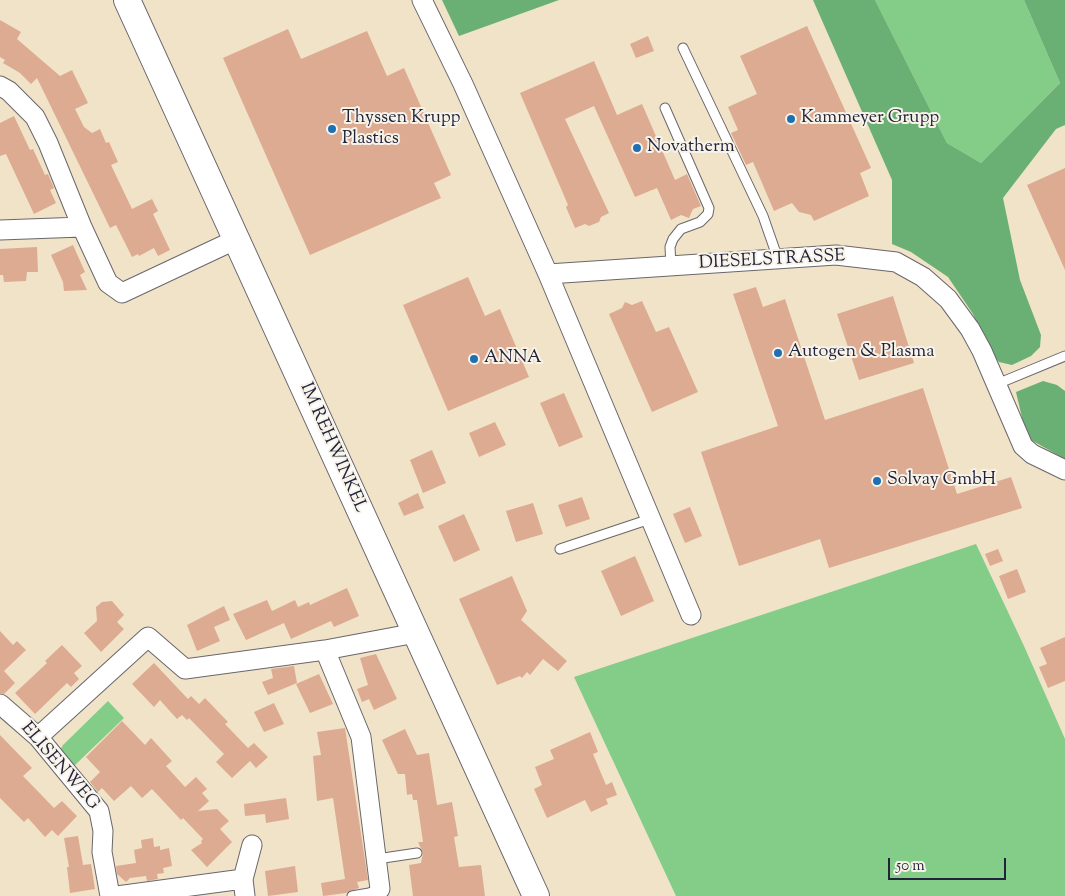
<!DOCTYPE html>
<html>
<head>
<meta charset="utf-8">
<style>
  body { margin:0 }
  #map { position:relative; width:1065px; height:896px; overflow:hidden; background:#f0e3c7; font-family:"Sorts Mill Goudy",serif }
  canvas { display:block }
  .scale { position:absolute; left:888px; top:858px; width:118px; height:22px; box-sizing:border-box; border:2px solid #22223b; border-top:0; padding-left:6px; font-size:15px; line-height:18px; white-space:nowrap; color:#22223b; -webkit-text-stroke:4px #f7f3e8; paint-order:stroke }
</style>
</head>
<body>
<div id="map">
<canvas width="1065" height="896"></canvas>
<div class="scale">50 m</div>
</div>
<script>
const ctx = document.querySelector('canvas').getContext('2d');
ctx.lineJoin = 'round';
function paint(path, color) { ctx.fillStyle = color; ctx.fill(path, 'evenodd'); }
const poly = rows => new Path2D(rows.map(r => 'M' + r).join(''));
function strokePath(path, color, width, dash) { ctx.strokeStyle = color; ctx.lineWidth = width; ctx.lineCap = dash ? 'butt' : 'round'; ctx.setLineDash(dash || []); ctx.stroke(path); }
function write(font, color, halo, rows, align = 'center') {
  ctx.font = font + ' "Sorts Mill Goudy",serif'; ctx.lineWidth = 4; ctx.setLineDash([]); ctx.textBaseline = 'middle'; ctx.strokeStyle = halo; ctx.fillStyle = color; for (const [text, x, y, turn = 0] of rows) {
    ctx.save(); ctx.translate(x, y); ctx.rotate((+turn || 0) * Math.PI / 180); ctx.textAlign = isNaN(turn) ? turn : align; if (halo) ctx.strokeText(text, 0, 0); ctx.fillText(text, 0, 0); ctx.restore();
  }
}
paint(poly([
  [875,0,1024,0,1060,83,981,163,947,143],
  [976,544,1024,646,1065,739,1065,896,676,896,574,677],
  [108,701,124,718,73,767,60,750,63,745]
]), '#83cd89');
paint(poly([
  [442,0,559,0,459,36],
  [813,0,875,0,947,143,981,163,1060,83,1024,0,1065,0,1065,125,1056,129,1003,198,1020,280,1041,335,1040,347,1031,356,1012,365,999,362,991,353,973,314,948,277,911,252,892,244,892,180],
  [1043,381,1057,385,1065,391,1065,459,1031,440,1024,426,1016,392]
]), '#6ab075');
paint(poly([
  [0,20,21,32,17,39,60,76,72,70,88,103,75,109,84,127,92,133,100,129,106,143,109,142,118,162,111,165,132,209,152,199,158,211,153,214,170,250,158,256,154,248,139,256,138,254,132,257,116,225,110,228,37,78,31,84,20,73,3,63,5,60,0,57],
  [807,26,871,168,860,173,869,196,814,221,811,215,799,212,792,203,774,211,753,162,746,165,731,133,738,130,728,107,757,94,740,56],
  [288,29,301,59,367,31,387,76,404,68,451,175,434,183,441,198,310,255,223,58],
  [648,36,654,51,636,58,630,44],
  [594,61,617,115,642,104,675,180,687,174,701,206,693,209,689,218,681,215,671,220,657,188,635,197,594,106,565,119,609,213,601,217,599,222,589,226,585,224,575,228,566,207,568,205,520,93],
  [14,116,30,150,33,149,45,175,48,174,54,188,50,190,56,203,34,214,6,154,0,156,0,123],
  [1065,168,1065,270,1027,185],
  [73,245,85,272,80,275,87,290,64,291,63,282,51,255],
  [37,247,38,272,27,272,26,281,4,282,3,275,0,275,0,249],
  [468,277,485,316,500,309,529,377,448,411,403,305],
  [756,287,763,307,785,299,825,420,923,388,957,494,1011,477,1022,508,829,568,820,539,739,566,701,452,778,426,733,294],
  [893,296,914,363,859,380,837,314],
  [642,301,656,332,669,327,698,392,652,412,609,314,622,308,625,302,632,305],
  [564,393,583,437,559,447,540,403],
  [495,422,506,445,479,457,469,433],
  [432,450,446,483,423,493,410,460],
  [418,493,424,508,404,516,398,503],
  [582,497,590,519,566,527,558,505],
  [533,503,543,534,516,542,506,511],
  [690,507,702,536,685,543,673,514],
  [464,514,480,550,454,562,438,526],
  [998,549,1003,561,990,566,985,554],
  [635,556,654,601,621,616,601,571],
  [1017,569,1026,592,1008,599,999,576],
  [512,576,527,611,521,620,567,661,558,671,543,659,530,675,527,672,522,678,520,676,497,685,459,599],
  [347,588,359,616,334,627,331,621,291,639,284,623,246,640,233,614,267,600,272,611,295,600,298,607,309,602,310,605],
  [112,601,124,615,117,622,124,629,101,652,84,633,97,621,96,607,102,602],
  [224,606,230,620,214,627,220,641,197,651,187,625],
  [0,631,13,645,17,641,26,650,4,671,15,683,4,694,0,693],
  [1065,637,1065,681,1048,688,1039,667,1047,664,1040,648],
  [62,645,82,666,74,673,79,679,71,687,67,683,35,714,15,693,47,663,45,661],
  [376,654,397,699,374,710,369,699,362,702,357,689,368,685,360,658],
  [154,663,188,699,191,696,199,704,205,698,228,722,225,724,248,748,254,743,268,757,256,768,250,761,232,778,216,762,224,754,189,718,187,720,182,715,177,719,160,700,154,707,132,684],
  [294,666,297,683,268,695,262,682,273,678,271,669],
  [319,674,333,704,310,713,296,684],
  [274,703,284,724,264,732,254,712],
  [122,721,145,745,151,738,172,761,166,766,185,787,196,777,207,789,202,793,209,801,198,811,217,809,229,821,220,829,232,842,207,867,191,850,202,843,201,841,203,839,183,818,181,820,152,789,142,798,131,786,114,801,102,788,98,792,90,782,100,772,86,757],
  [345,728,368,880,357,882,359,888,346,893,323,896,321,883,345,879,333,798,317,801,313,756,321,755,317,732],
  [405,729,417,755,429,753,437,805,452,802,458,836,454,837,459,867,481,865,485,896,413,896,409,865,421,863,423,853,418,842,423,842,417,800,413,800,412,794,407,795,405,774,398,774,382,740],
  [590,732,598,752,593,754,606,785,612,782,617,795,606,799,608,804,591,812,585,800,547,818,534,789,542,785,535,767,554,759,550,750],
  [0,735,32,768,23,776,54,808,62,801,77,816,58,836,52,830,45,837,28,818,24,822,0,798],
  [286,798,289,819,266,823,265,814,245,816,244,804],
  [78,836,83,865,91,864,95,889,70,893,67,867,69,867,64,838],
  [153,838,154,847,160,846,160,850,169,848,172,866,163,868,164,873,157,874,158,879,147,881,146,876,130,878,126,882,117,874,116,866,136,863,134,850,142,848,141,840],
  [295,866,298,892,268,896,265,871]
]), '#ddab92');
const lane = poly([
  [683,48,763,216,778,259],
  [665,108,709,208,708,214,700,222,681,229,673,239,670,247,671,266],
  [997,384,1065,356],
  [560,549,650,519],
  [377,859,417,853],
  [352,896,369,893,380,889]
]);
const street = poly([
  [422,0,463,84,548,274,836,255,896,262,923,277,948,299,970,329,982,351,1023,446,1032,454,1065,470],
  [0,86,9,91,35,117,48,143,82,227],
  [0,230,82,227,108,283,122,293,237,239],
  [548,274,691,615],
  [325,650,361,737,380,889],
  [0,704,38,737,99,811,103,831,102,852,110,896],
  [38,737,148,637,185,669,325,650,416,633],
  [243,879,252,845],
  [117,896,243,879,245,896]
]);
const secondary = poly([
  [127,0,536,896]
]);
strokePath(lane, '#6a666c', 11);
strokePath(street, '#6a666c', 21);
strokePath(secondary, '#6a666c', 28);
strokePath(lane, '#fff', 9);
strokePath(street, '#fff', 19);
strokePath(secondary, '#fff', 26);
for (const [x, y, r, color] of [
  [791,119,5,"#1f6fb2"],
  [332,129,5,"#1f6fb2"],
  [637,148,5,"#1f6fb2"],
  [778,353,5,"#1f6fb2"],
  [474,359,5,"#1f6fb2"],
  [877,481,5,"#1f6fb2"]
]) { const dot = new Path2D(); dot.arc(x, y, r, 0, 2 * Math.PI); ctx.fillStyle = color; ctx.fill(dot); strokePath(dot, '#f7f3e8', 2); }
write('18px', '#22223b', '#f7f3e8', [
  ["Thyssen Krupp",342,119],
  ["Plastics",342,140],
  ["Kammeyer Grupp",801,119],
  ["Novatherm",647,148],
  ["Autogen & Plasma",788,353],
  ["ANNA",484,359],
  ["Solvay GmbH",887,481]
], 'left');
write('18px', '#22223b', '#f7f3e8', [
  ["DIESELSTRASSE",772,261,-3],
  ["IM REHWINKEL",332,448,66],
  ["ELISENWEG",59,767,49]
]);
</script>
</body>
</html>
